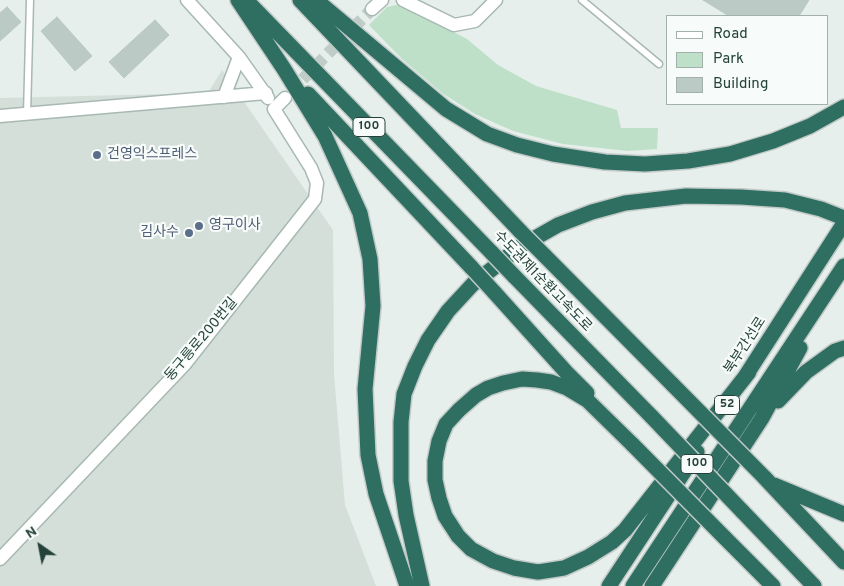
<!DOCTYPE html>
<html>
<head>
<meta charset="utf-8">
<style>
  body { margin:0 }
  #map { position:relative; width:844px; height:586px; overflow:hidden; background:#e6efeb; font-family:Overpass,sans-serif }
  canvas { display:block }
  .legend { position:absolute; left:666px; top:15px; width:162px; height:90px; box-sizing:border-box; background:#f7fbf9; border:1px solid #a3b1ad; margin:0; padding:6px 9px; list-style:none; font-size:15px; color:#24423a }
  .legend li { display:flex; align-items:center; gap:10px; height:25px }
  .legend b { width:25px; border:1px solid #a3b1ad }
  .north { position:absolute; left:15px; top:521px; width:50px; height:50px; -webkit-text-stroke:4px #f7fbf9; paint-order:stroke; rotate:327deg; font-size:14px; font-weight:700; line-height:20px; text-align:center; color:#24423a }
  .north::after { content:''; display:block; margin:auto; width:18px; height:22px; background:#24423a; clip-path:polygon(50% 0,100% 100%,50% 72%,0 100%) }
</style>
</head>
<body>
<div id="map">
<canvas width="844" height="586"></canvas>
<ul class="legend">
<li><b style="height:6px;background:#fff"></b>Road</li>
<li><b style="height:14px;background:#bfe0c8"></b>Park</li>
<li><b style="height:14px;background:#bbcac4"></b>Building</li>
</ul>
<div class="north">N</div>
</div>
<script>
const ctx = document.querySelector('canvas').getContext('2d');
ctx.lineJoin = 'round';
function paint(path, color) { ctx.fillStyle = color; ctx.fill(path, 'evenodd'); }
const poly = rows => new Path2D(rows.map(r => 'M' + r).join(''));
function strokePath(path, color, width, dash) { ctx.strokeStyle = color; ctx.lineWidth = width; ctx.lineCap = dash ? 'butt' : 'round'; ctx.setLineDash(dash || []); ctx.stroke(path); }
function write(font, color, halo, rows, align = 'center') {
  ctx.font = font + ' Overpass,"Noto Sans KR",sans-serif'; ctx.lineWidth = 4.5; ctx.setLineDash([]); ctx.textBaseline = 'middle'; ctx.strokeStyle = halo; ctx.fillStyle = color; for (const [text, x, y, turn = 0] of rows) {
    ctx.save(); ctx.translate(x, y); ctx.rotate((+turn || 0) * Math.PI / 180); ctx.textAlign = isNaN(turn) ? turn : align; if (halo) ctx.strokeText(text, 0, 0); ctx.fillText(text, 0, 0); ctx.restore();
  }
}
paint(poly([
  [222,70,333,230,334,374,345,505,376,586,0,586,0,98,208,93]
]), '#d4dfda');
paint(poly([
  [396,5,406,7,467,39,498,65,536,86,617,110,621,128,658,128,657,149,628,151,563,144,513,131,475,114,442,93,402,59,369,25,387,7]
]), '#bfe0c8');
const building = poly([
  [703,0,809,0,799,16,729,16,703,0],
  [7,7,21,22,0,41,0,13,7,7],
  [57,17,92,56,75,71,41,31,57,17],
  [155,20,169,35,124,78,109,62,155,20]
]);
paint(building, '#bbcac4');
strokePath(building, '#b8c9c2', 1);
strokePath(poly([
  [290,92,372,9]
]), '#bfccc8', 12, [12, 6]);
const lane = poly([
  [582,0,659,64],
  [27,115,30,0]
]);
const street = poly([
  [187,0,239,57,268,98],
  [403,0,454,25,475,21,496,0],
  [372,9,382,0],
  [224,97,239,57],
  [0,116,266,93],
  [0,559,185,364,315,199,317,183,311,168,274,109,285,98]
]);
const highway = poly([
  [238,0,284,69,325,136,360,213,370,259,373,306,365,389,368,455,376,494,407,586],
  [300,0,521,232],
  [316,0,446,109,487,134,517,145,553,154,605,162,645,164,688,161,730,154,773,141,810,126,844,107],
  [247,1,492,253],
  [308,94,472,268],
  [544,255,673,385],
  [514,276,652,417],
  [494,292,566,372,587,393],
  [743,380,844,223],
  [778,401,806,372,835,351,844,348],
  [633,445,587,400,567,388,551,382,537,380,522,379,503,383,488,388,476,395,459,410,446,424,439,441,435,461,435,480,439,498,445,516,458,536,471,549,493,561,514,568,538,572,564,568,588,557,612,542,625,530,749,372],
  [764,477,844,562],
  [774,485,844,514],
  [742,511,814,586],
  [724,537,773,586],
  [422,586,406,515,401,481,401,422,404,394,415,366,428,340,448,311,473,284,521,246,558,225,592,212,625,203,686,196,741,197,785,200,821,209,844,218],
  [609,586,697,452],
  [633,586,844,266],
  [652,586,762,418,800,348]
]);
strokePath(lane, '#a8b8b2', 9);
strokePath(street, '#a8b8b2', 15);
strokePath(highway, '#c2cac8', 18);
strokePath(lane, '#fff', 6);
strokePath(street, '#fff', 12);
strokePath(highway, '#2f6f62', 15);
const highwayBridge = poly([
  [521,232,544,255],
  [492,253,514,276],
  [472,268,494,292],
  [673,385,764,477],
  [652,417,742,511],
  [633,445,724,537]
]);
strokePath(highwayBridge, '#c2cac8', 18, []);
strokePath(highwayBridge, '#2f6f62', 15);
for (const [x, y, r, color] of [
  [97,155,5,"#5c6f8a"],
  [199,226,5,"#5c6f8a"],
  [189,233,5,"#5c6f8a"]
]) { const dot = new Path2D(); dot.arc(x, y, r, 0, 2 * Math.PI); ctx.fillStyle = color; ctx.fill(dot); strokePath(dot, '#f7fbf9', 2); }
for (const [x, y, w] of [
  [369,127,32],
  [727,405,25],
  [697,464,32]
]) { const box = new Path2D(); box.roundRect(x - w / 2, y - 9.5, w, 19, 4); ctx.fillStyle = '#f7fbf9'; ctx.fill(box); strokePath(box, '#24423a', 1); }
write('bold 12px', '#24423a', null, [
  ["100",369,127],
  ["52",727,405],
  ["100",697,464]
]);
write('14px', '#4e5e75', '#f7fbf9', [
  ["건영익스프레스",107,155],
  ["영구이사",209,226],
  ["김사수",179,233,"right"]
], 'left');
write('14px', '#24423a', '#f7fbf9', [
  ["수도권제1순환고속도로",542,282,46],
  ["동구릉로200번길",202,340,-50],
  ["북부간선로",746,346,-57]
]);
</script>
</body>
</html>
